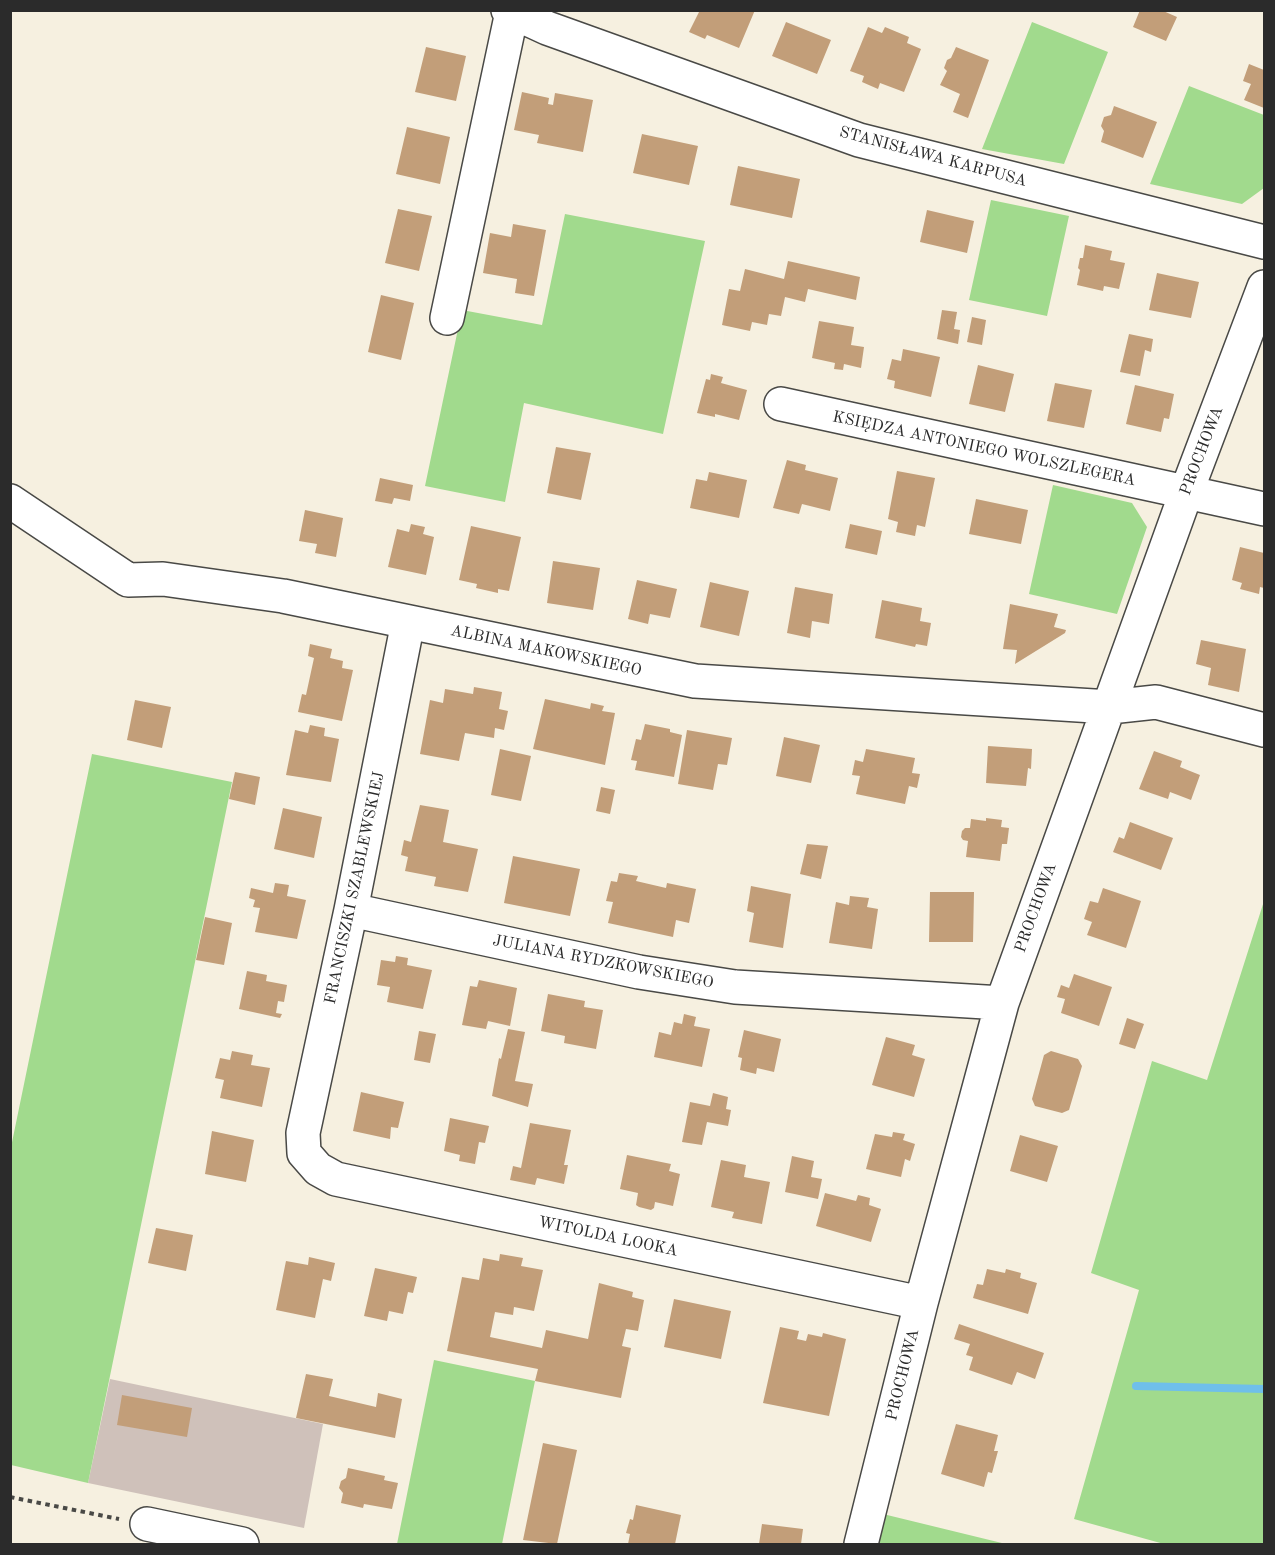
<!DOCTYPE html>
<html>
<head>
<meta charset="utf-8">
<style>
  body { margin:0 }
  #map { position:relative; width:1275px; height:1555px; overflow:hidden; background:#f6f0e0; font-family:"Old Standard TT",serif }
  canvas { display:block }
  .frame { position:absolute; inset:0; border:12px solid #2b2b2b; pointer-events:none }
</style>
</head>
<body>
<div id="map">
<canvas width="1275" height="1555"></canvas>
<div class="frame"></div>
</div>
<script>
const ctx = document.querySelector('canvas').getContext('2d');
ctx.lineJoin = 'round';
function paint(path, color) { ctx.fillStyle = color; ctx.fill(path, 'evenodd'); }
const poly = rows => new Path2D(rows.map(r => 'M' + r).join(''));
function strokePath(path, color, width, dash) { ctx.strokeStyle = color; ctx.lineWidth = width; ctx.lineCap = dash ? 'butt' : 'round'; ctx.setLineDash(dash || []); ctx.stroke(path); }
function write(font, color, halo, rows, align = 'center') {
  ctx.font = font + ' "Old Standard TT",serif'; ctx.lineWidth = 6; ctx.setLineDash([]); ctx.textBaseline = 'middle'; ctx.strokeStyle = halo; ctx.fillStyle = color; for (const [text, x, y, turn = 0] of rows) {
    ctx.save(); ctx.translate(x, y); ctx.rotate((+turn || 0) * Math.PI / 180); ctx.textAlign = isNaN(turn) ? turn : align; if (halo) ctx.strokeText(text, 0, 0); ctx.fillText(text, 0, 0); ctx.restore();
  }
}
paint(poly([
  [110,1379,323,1424,304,1528,88,1483]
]), '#cfc1ba');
paint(poly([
  [1032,22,1108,52,1064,164,982,149],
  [1189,86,1264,115,1264,188,1242,204,1150,184],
  [991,200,1069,216,1047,316,969,300],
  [565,214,705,241,663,434,524,403,505,502,425,486,462,310,542,325],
  [1053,485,1132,503,1147,527,1117,614,1029,594],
  [92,754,232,782,88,1483,11,1465,10,1152],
  [1264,901,1264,1544,1164,1544,1074,1519,1139,1290,1091,1273,1152,1061,1207,1080],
  [434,1360,535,1381,502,1544,397,1544],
  [883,1514,1006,1544,878,1544]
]), '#a1da8d');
strokePath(poly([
  [1136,1386,1264,1389]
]), '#6fbfea', 8);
paint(poly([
  [700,10,755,10,739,48,707,35,705,39,689,32],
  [1140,10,1161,10,1177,17,1166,41,1133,27],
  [786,22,831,40,817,74,772,56],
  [868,27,882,33,885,27,909,37,907,43,921,49,904,92,880,83,878,89,862,82,864,76,850,71],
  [426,47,466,56,456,101,415,92],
  [956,47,989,60,968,118,953,112,960,94,940,85,947,71,944,68,947,60,951,58],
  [1249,64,1264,70,1264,108,1244,100,1251,84,1243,81],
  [522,92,549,98,548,104,553,105,555,93,593,100,583,152,537,143,539,135,514,130],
  [1114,106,1157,122,1143,158,1101,142,1104,131,1101,126,1104,117,1111,115],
  [407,127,450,137,440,184,396,174],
  [642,134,698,146,689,185,633,173],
  [738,166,800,179,792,218,730,205],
  [398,209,432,216,419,271,385,263],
  [927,210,974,221,967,253,920,242],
  [513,224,546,230,534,296,515,293,517,279,483,273,490,233,511,237],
  [1085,245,1112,251,1110,260,1125,263,1119,289,1104,286,1103,291,1077,285,1080,270,1078,268,1080,258,1083,258],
  [788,261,860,277,856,300,808,289,805,302,785,297,781,316,769,314,767,325,752,322,750,331,722,325,729,289,740,291,745,269,784,279],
  [1157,273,1199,282,1191,318,1149,310],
  [381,295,414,303,401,360,368,352],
  [942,310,957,312,954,329,960,330,958,344,937,339],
  [972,317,986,320,982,345,967,342],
  [819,321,854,327,851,345,864,347,861,368,844,364,843,370,834,369,835,363,812,358],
  [1129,334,1153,339,1151,352,1145,350,1140,376,1120,372],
  [903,349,940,357,931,397,894,388,895,381,887,379,892,359,901,361],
  [978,365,1014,374,1005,412,969,404],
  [711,374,723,377,721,383,747,390,739,420,715,414,715,417,697,413,706,379,710,380],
  [1055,383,1092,390,1084,428,1047,421],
  [1135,385,1174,394,1169,419,1164,418,1161,432,1126,424],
  [556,447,591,453,581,500,547,493],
  [787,460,806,465,805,470,838,478,830,511,802,504,799,514,773,508],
  [897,471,935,478,925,527,917,525,915,536,896,532,898,522,888,519],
  [709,472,747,480,739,518,690,508,696,479,707,481],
  [380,478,413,485,410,501,394,498,392,504,375,501],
  [976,499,1028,510,1021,544,969,534],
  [305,510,343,518,336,557,315,553,317,544,299,541],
  [411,524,425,527,423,534,434,537,426,575,388,567,397,529,409,532],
  [850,524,882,531,877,555,845,548],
  [471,526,521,537,509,591,498,589,498,593,476,588,477,584,459,580],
  [1240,547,1264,553,1264,588,1260,587,1259,594,1240,589,1242,583,1232,580],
  [553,561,600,568,593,610,547,603],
  [637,580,677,589,670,618,650,614,648,624,628,619],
  [710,582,749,591,739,636,700,627],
  [795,587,833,594,829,624,812,621,810,638,787,633],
  [882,600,922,608,920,621,931,623,927,646,916,644,915,647,875,638],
  [1010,604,1058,614,1054,627,1066,630,1065,633,1015,664,1017,650,1003,649],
  [1201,640,1246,649,1239,692,1208,685,1211,668,1196,664],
  [310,644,332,649,330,658,343,661,342,668,353,670,342,721,298,712,302,694,306,695,314,658,308,656],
  [474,687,502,692,499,709,508,711,504,730,495,728,494,738,465,733,459,761,420,754,430,700,443,703,445,689,473,694],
  [545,699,590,709,591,703,604,706,602,711,615,713,605,765,533,749],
  [135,700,171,707,162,748,127,740],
  [645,724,670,729,670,732,682,735,674,777,635,770,637,761,631,760,636,739,641,740],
  [310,725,325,728,324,736,339,739,331,782,286,775,295,730,308,733],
  [687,730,732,738,727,765,718,764,713,790,678,784],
  [784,737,820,745,811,783,776,776],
  [988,746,1032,749,1031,769,1028,768,1026,786,986,783],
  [500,749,531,756,521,801,491,795],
  [866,749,915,758,912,773,920,774,917,788,909,786,905,804,856,794,860,776,852,775,855,760,863,762],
  [1154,751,1182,761,1180,767,1200,775,1191,800,1170,792,1168,799,1139,789],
  [235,772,260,777,255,805,229,799],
  [601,787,615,790,610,814,596,811],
  [420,805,449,810,443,842,478,849,468,892,434,886,436,877,405,871,408,857,401,855,404,840,411,842],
  [283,808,322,817,314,858,274,849],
  [986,818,1002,820,1001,827,1009,828,1007,844,1002,844,1000,861,966,857,968,841,963,840,961,837,962,831,965,828,970,828,971,819,986,821],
  [1130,822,1173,838,1161,870,1113,852,1119,837,1124,839],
  [807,844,828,846,821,879,800,874],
  [513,856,580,869,570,916,504,903],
  [619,873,638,876,636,881,666,888,667,883,696,889,689,923,676,920,673,937,608,923,613,902,606,901,611,881,617,882],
  [275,883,289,885,287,896,306,900,297,939,255,932,260,908,253,907,255,900,249,898,251,888,273,893],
  [751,886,791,894,783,948,749,942,754,913,747,911],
  [1103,888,1141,901,1126,948,1087,935,1092,922,1084,919,1090,901,1098,903],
  [930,892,974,892,973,942,929,942],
  [850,896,869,898,867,907,878,909,872,949,829,943,836,902,849,905],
  [205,917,232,923,224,965,196,960],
  [396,956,408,958,407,965,432,970,423,1009,387,1002,390,987,377,985,381,960,395,962],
  [247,971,267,975,266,981,287,985,284,1002,278,1001,276,1013,282,1014,280,1018,239,1009],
  [1074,974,1112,987,1099,1026,1061,1013,1065,999,1057,997,1061,985,1069,988],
  [479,980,517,988,510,1026,488,1021,486,1029,462,1025,470,986,477,987],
  [548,994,585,1001,584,1007,603,1010,596,1049,564,1043,565,1036,541,1031],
  [684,1014,696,1017,694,1026,710,1029,702,1067,654,1057,659,1032,671,1035,674,1022,682,1024],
  [1127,1018,1144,1024,1135,1049,1119,1044],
  [508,1029,525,1032,515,1081,533,1084,528,1107,492,1096,499,1058,501,1059],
  [744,1030,781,1039,774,1072,757,1068,756,1074,740,1070,742,1058,738,1057],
  [419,1031,436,1034,430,1063,414,1060],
  [886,1037,915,1045,912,1055,925,1059,914,1097,872,1085],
  [232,1051,253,1055,251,1065,270,1068,262,1107,220,1098,224,1080,215,1078,220,1058,230,1060],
  [1051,1051,1078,1059,1082,1066,1069,1110,1062,1113,1035,1106,1032,1099,1044,1055],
  [361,1092,404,1102,398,1128,391,1127,390,1139,353,1131],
  [713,1093,728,1097,726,1109,731,1110,728,1126,707,1122,702,1145,682,1142,690,1102,710,1106],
  [450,1118,489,1126,485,1143,479,1142,475,1164,459,1161,460,1155,444,1151],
  [530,1123,571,1130,564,1165,568,1165,564,1184,537,1178,535,1185,510,1180,513,1166,521,1168],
  [212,1131,254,1140,246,1182,205,1174],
  [893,1132,905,1134,903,1140,915,1144,910,1161,905,1159,901,1177,866,1169,875,1134,892,1137],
  [1020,1135,1058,1146,1047,1182,1010,1171],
  [627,1155,671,1164,669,1171,680,1174,673,1206,655,1202,654,1208,651,1210,639,1207,636,1205,638,1193,620,1189],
  [792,1156,814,1161,811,1177,822,1179,818,1199,785,1192],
  [721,1160,746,1165,744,1177,770,1182,762,1224,732,1218,734,1212,711,1207],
  [825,1193,856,1201,858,1195,870,1198,869,1205,881,1209,871,1242,816,1226],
  [156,1228,193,1235,186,1271,148,1263],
  [500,1254,523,1258,521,1266,543,1270,534,1311,514,1307,513,1315,495,1312,490,1337,542,1348,546,1330,588,1339,599,1283,633,1292,632,1297,644,1300,638,1331,626,1329,622,1346,631,1348,621,1398,535,1381,538,1369,447,1351,462,1277,479,1280,483,1258,499,1261],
  [309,1257,335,1263,331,1281,323,1279,315,1318,276,1310,286,1261,308,1265],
  [375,1268,417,1277,413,1293,408,1292,403,1314,389,1311,387,1321,364,1316],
  [987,1269,1005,1273,1006,1269,1021,1273,1020,1278,1037,1283,1028,1314,973,1298,977,1284,983,1285],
  [674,1299,731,1311,721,1359,664,1347],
  [959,1324,1044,1353,1035,1379,1017,1372,1012,1385,969,1370,973,1357,966,1355,970,1344,954,1339],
  [780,1327,799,1331,797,1339,806,1341,808,1334,822,1337,823,1333,846,1339,829,1416,763,1403],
  [306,1374,333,1379,329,1396,376,1407,378,1393,402,1399,395,1438,296,1418],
  [122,1395,192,1408,187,1437,117,1425],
  [956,1424,998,1435,994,1451,998,1451,992,1473,988,1472,984,1487,941,1474],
  [543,1443,577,1450,557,1544,523,1540],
  [348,1468,385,1476,384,1480,398,1483,392,1509,364,1504,363,1508,341,1503,343,1493,339,1488,341,1481,346,1478],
  [636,1505,681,1515,675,1544,628,1544,630,1534,626,1533,630,1519,633,1520],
  [762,1524,803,1529,801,1544,759,1544]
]), '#c29e79');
const minor = poly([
  [508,10,547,28,859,140,1264,242],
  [447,318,512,12],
  [781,404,1264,509],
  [10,501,128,580,163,579,283,596,695,681,1110,707,1156,702,1264,730],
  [408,622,351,910,303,1133,304,1153,318,1169,336,1179,921,1303],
  [351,910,639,972,735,987,1002,1003],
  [147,1524,242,1544],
  [861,1544,921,1303,1002,1003,1186,493,1264,287]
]);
strokePath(minor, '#494946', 36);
strokePath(poly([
  [10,1497,119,1519]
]), '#494946', 4, [4.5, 4.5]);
strokePath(minor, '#fff', 33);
write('16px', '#2b2b2b', '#fff', [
  ["STANISŁAWA KARPUSA",933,157,15],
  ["KSIĘDZA ANTONIEGO WOLSZLEGERA",984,449,12],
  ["PROCHOWA",1202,451,-69],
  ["ALBINA MAKOWSKIEGO",546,651,12],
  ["FRANCISZKI SZABLEWSKIEJ",355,888,-78],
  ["PROCHOWA",1036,908,-70],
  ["JULIANA RYDZKOWSKIEGO",603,962,11],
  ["WITOLDA LOOKA",608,1237,12],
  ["PROCHOWA",903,1375,-76]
]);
</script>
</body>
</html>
